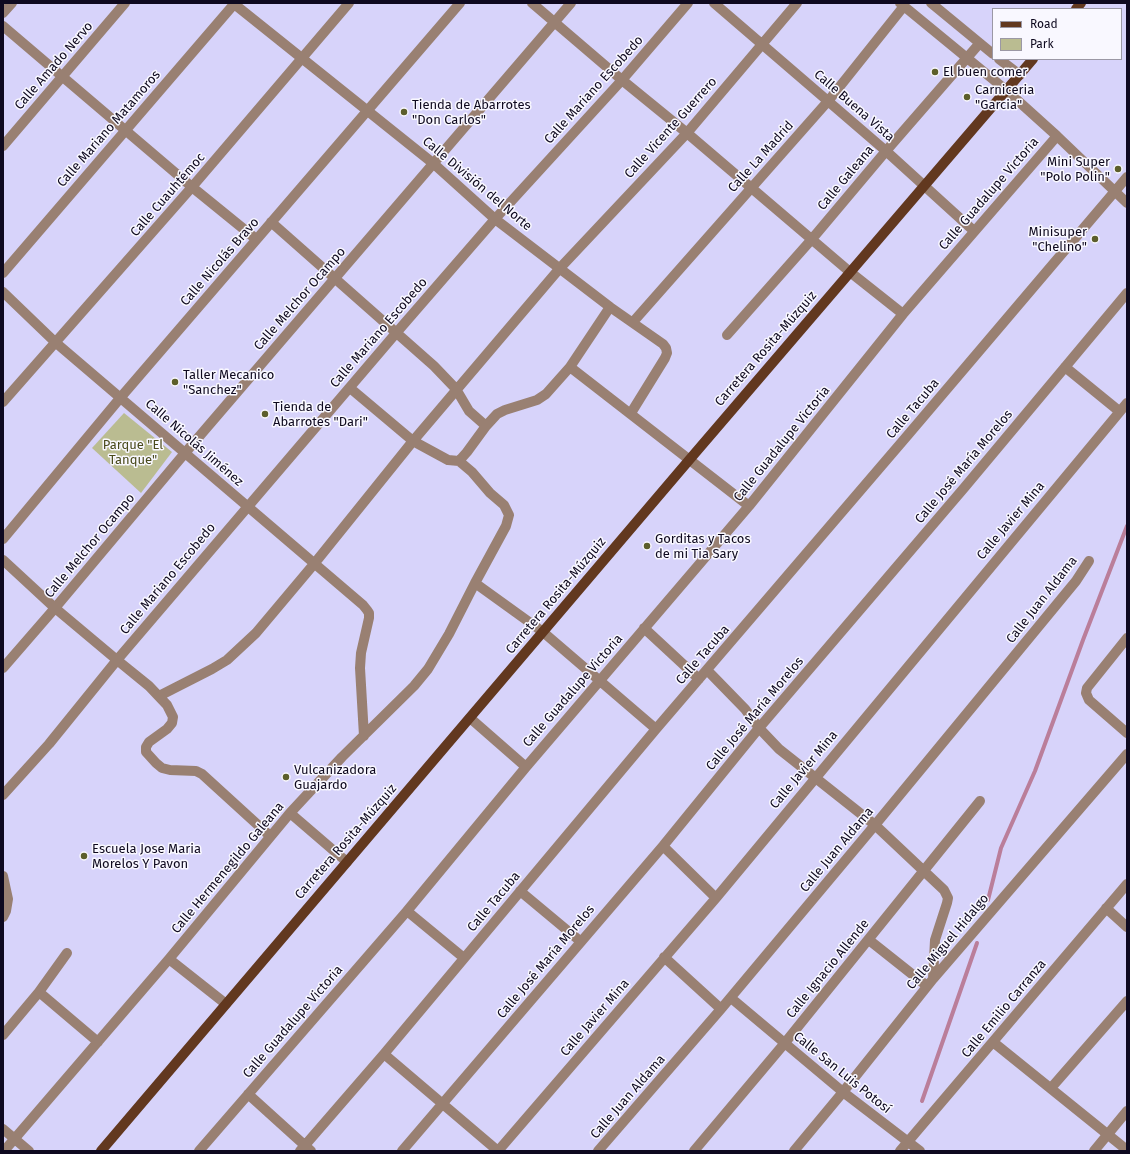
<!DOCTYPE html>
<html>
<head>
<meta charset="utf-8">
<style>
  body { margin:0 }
  #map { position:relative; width:1130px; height:1154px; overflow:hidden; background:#d7d3fa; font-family:"Fira Sans",sans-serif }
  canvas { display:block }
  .frame { position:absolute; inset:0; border:4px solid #0e091f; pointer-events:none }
  .legend { position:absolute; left:992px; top:8px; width:130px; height:52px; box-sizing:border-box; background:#f9f8ff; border:1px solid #9b98a5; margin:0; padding:5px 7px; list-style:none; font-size:12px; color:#0e091f }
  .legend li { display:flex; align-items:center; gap:8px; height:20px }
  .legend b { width:20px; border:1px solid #9b98a5 }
</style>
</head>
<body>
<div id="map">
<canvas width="1130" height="1154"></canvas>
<div class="frame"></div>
<ul class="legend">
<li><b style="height:5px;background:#62381f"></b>Road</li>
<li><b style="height:11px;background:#babc91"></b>Park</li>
</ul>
</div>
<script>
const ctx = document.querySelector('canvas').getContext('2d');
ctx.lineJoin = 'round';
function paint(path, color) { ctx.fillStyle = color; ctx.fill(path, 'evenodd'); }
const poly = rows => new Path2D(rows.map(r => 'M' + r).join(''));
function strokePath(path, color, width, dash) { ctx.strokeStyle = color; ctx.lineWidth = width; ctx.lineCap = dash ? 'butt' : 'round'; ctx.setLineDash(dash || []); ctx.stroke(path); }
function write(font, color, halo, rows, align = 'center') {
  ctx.font = font + ' "Fira Sans",sans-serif'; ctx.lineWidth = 3; ctx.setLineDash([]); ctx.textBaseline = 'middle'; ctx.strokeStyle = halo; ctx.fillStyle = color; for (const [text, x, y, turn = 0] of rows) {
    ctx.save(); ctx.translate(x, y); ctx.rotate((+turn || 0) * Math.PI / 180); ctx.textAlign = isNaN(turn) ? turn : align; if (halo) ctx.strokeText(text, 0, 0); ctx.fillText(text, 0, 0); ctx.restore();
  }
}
paint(poly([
  [124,413,172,452,141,493,92,448]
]), '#babc91');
strokePath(poly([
  [988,900,1001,848,1035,771,1083,640,1127,526],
  [922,1101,977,943]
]), '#ba7e9a', 4);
strokePath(poly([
  [233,3,434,164,495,219,610,307,663,344,666,348,667,353,665,358,631,413],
  [532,3,622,80,687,133,850,272,903,314],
  [714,3,886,151,974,231],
  [900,3,1006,90,1057,136,1127,203],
  [931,3,993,54],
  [3,13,12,3],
  [3,26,192,187,256,239],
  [999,59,1020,75],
  [3,146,125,3],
  [271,222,434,366,456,389,469,411,486,426,467,452,459,461],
  [3,273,235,3],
  [3,292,55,342,363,605,367,610,369,613,369,618,361,653,360,668,364,736],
  [633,322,829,100,904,6],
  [727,335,812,239,886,151,979,44],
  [570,367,749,506],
  [1065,367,1119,411],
  [3,402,192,187,349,3],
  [486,426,497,414,505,410,537,400,546,394,570,367,610,307],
  [3,539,121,397,460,3],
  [3,560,55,608,117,660,149,686,167,705,173,717,172,723,167,729,149,742,146,747,146,752,156,763,162,768,170,770,196,771,202,774,270,836],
  [475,583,543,632,656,729],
  [644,628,699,679],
  [1127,638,1087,688,1086,693,1089,700,1127,733],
  [3,668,55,608,185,453,571,3],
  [707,670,745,709,759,728,779,749,875,825,944,890,948,898,947,903,935,940,933,979],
  [159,696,212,669,227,660,256,633,314,564,413,441,560,268,687,133,797,3],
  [470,718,526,767],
  [3,795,49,744,117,660,397,332,495,219,622,80,688,3],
  [290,813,347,862],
  [663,846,716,898],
  [3,876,8,899,6,911,3,917],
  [520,891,580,941],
  [1106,908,1127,927],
  [407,911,464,958],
  [869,940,927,986],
  [664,957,721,1009],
  [169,959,226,1004],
  [39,992,98,1042],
  [731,998,843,1092,920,1151],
  [3,1035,39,992,67,953],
  [993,1042,1127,1150],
  [384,1054,498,1151],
  [1051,1088,1127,1001],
  [248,1094,311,1151],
  [3,1129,29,1151],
  [4,1151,169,959,290,813,342,757,414,686,428,669,449,634,475,583,506,526,509,515,504,505,490,493,472,472,459,461,448,460,413,441,350,388],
  [199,1151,407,911,526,767,749,506,903,314,1057,136],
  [300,1151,384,1054,656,729,907,436,1127,177],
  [402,1151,663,846,759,728,964,488,1127,293],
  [498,1151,716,898,1127,403],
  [598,1151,721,1009,875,825,1076,581,1089,561],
  [694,1151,784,1044,980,801],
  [794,1151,843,1092,933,979,1127,754],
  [900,1151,1127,884],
  [1094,1151,1127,1111]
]), '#998072', 10);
strokePath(poly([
  [1076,9,1081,3],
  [101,1151,690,459,1033,59]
]), '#62381f', 10);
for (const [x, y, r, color] of [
  [935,72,4,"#5c5e2b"],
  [967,97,4,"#5c5e2b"],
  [404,112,4,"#5c5e2b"],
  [1118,169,4,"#5c5e2b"],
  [1095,239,4,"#5c5e2b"],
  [175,382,4,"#5c5e2b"],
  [265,414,4,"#5c5e2b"],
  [647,546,4,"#5c5e2b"],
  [286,777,4,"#5c5e2b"],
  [84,856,4,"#5c5e2b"]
]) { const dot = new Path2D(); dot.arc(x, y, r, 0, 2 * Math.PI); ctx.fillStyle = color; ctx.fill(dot); strokePath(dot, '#f9f8ff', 1.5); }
write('13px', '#0e091f', '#f9f8ff', [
  ["Calle Amado Nervo",54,66,-49],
  ["Calle Mariano Escobedo",594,90,-48],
  ["Calle Buena Vista",854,106,41],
  ["Calle Vicente Guerrero",671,128,-48],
  ["Calle Mariano Matamoros",109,129,-49],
  ["Calle La Madrid",761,157,-48],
  ["Calle Galeana",846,178,-50],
  ["Calle División del Norte",477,184,40],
  ["Calle Guadalupe Victoria",989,194,-49],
  ["Calle Cuauhtémoc",168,195,-49],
  ["Calle Nicolás Bravo",220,262,-49],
  ["Calle Melchor Ocampo",300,299,-49],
  ["Calle Mariano Escobedo",379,333,-49],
  ["Carretera Rosita-Múzquiz",766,349,-49],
  ["Calle Tacuba",913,409,-50],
  ["Calle Nicolás Jiménez",194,443,41],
  ["Calle Guadalupe Victoria",782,444,-51],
  ["Calle José María Morelos",964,467,-50],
  ["Calle Javier Mina",1011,521,-50],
  ["Calle Melchor Ocampo",90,546,-50],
  ["Calle Mariano Escobedo",168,579,-50],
  ["Carretera Rosita-Múzquiz",556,596,-50],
  ["Calle Juan Aldama",1042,600,-52],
  ["Calle Tacuba",703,655,-49],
  ["Calle Guadalupe Victoria",573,691,-49],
  ["Calle José María Morelos",755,714,-50],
  ["Calle Javier Mina",804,770,-50],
  ["Carretera Rosita-Múzquiz",346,842,-49],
  ["Calle Juan Aldama",837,850,-50],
  ["Calle Hermenegildo Galeana",228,868,-50],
  ["Calle Tacuba",494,902,-50],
  ["Calle Miguel Hidalgo",948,942,-50],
  ["Calle José María Morelos",546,962,-50],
  ["Calle Ignacio Allende",828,969,-51],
  ["Calle Emilio Carranza",1004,1009,-50],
  ["Calle Javier Mina",595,1018,-49],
  ["Calle Guadalupe Victoria",293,1022,-49],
  ["Calle San Luis Potosí",842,1073,39],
  ["Calle Juan Aldama",628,1097,-49]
]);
write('13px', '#0e091f', '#f9f8ff', [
  ["El buen comer",943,72],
  ["Carniceria",975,90],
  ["\"Garcia\"",975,105],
  ["Tienda de Abarrotes",412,105],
  ["\"Don Carlos\"",412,120],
  ["Mini Super",1110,162,"right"],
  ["\"Polo Polin\"",1110,177,"right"],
  ["Minisuper",1087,232,"right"],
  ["\"Chelino\"",1087,247,"right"],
  ["Taller Mecanico",183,375],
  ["\"Sanchez\"",183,390],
  ["Tienda de",273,407],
  ["Abarrotes \"Dari\"",273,422],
  ["Gorditas y Tacos",655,539],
  ["de mi Tia Sary",655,554],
  ["Vulcanizadora",294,770],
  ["Guajardo",294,785],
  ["Escuela Jose Maria",92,849],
  ["Morelos Y Pavon",92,864]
], 'left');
write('13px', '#494a1b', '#f9f8ff', [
  ["Parque \"El",133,445],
  ["Tanque\"",133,460]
]);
</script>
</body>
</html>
